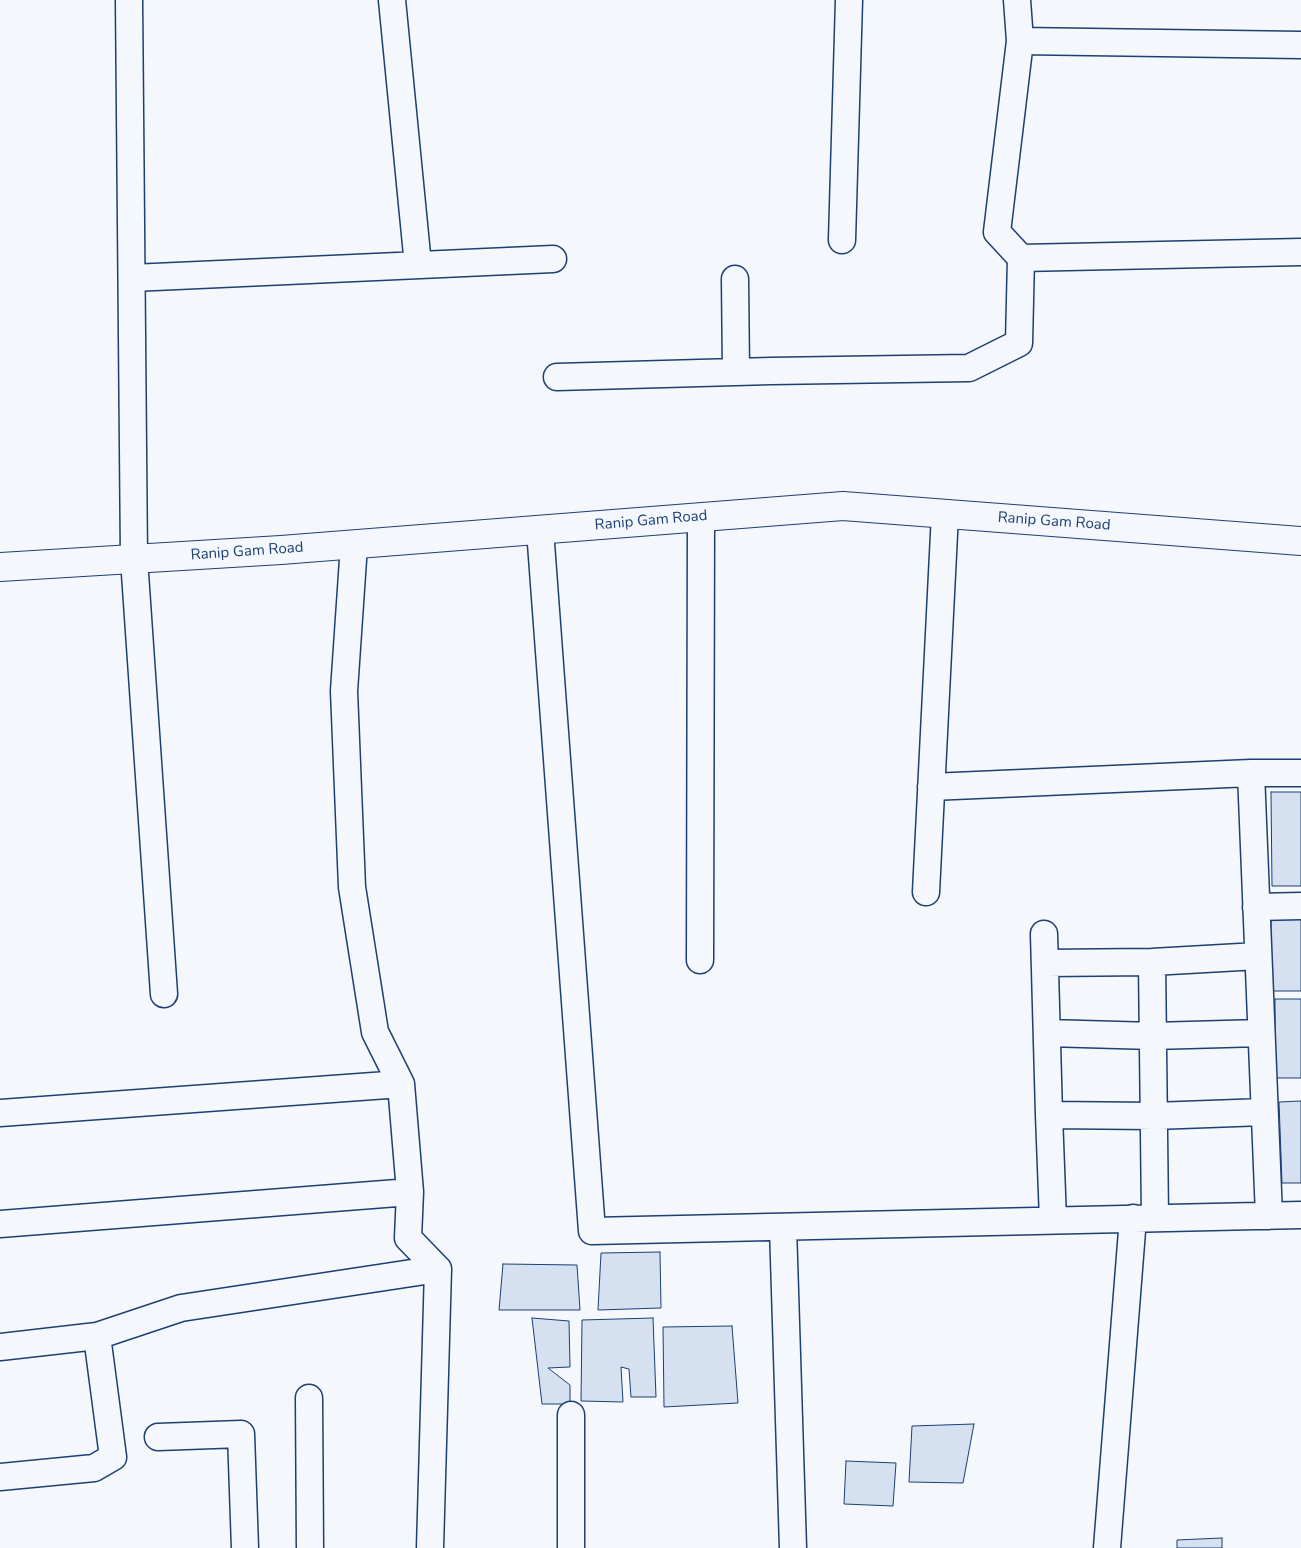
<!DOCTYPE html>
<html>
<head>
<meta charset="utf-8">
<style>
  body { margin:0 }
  canvas { display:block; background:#f4f7fb }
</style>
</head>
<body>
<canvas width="1301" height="1548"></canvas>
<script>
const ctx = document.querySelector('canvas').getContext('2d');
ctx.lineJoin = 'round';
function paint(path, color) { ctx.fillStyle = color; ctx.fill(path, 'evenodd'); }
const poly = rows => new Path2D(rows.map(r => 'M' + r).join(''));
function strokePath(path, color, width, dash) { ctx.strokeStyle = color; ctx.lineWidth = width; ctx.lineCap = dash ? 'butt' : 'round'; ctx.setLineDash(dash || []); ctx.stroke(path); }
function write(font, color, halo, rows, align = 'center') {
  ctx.font = font + ' "Nunito Sans",sans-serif'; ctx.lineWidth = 4; ctx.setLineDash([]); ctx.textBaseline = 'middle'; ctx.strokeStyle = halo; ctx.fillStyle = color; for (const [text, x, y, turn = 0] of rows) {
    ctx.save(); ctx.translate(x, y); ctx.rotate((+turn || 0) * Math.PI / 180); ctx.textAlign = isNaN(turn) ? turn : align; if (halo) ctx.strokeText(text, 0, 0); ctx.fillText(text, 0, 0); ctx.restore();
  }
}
const building = poly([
  [1271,792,1301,792,1301,886,1272,886,1271,792],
  [1271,911,1301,911,1301,991,1271,991,1271,911],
  [1275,999,1301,999,1301,1078,1275,1078,1275,999],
  [1301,1101,1301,1183,1282,1183,1279,1102,1301,1101],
  [660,1252,661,1308,598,1310,601,1253,660,1252],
  [503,1264,577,1265,580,1310,499,1310,503,1264],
  [532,1318,569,1321,570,1367,548,1368,570,1385,570,1404,542,1404,532,1318],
  [653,1318,656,1397,631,1397,629,1369,621,1367,623,1402,581,1401,582,1320,653,1318],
  [732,1326,738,1403,664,1407,663,1327,732,1326],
  [974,1424,963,1483,909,1482,912,1426,974,1424],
  [846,1461,896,1463,893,1506,844,1504,846,1461],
  [1222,1538,1222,1548,1177,1548,1177,1540,1222,1538]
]);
paint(building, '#d5e0f0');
strokePath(building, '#1d3f73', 1);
const minor = poly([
  [129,0,134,559,164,994],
  [392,0,418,265],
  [1020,41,1301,45],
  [842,240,849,0],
  [1021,258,1301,252],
  [132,278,553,259],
  [735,279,736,372],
  [557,377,771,371,969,368,1019,343,1021,258,997,232,1020,41,1017,0],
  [540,530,592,1231,1301,1215],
  [354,545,344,691,352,887,375,1032,401,1084,410,1192,408,1238,438,1269,430,1548],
  [1251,773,1269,1216],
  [931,787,1251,773,1301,773],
  [926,892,945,514],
  [1256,907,1301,906],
  [1044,934,1049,1115],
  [700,960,701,517],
  [1152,962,1155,1218],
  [1045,963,1152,962,1258,956],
  [1047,1033,1153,1036,1261,1033],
  [0,1113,401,1084],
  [1053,1220,1049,1115,1154,1116,1264,1112],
  [0,1224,410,1192],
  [783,1227,793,1548],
  [0,1347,97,1336,181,1308,438,1269],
  [309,1398,310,1548],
  [571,1415,571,1548],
  [158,1437,241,1434,245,1548],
  [0,1477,94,1468,113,1457,97,1336],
  [1107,1548,1133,1218]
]);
const tertiary = poly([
  [0,567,281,550,843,506,1301,541]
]);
strokePath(minor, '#1d3f73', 29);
strokePath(tertiary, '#1d3f73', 30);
strokePath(minor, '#f4f7fb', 26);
strokePath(tertiary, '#f4f7fb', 28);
write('15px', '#1d3f73', '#f4f7fb', [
  ["Ranip Gam Road",651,521,-5],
  ["Ranip Gam Road",1054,522,4],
  ["Ranip Gam Road",247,552,-4]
]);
</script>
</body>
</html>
